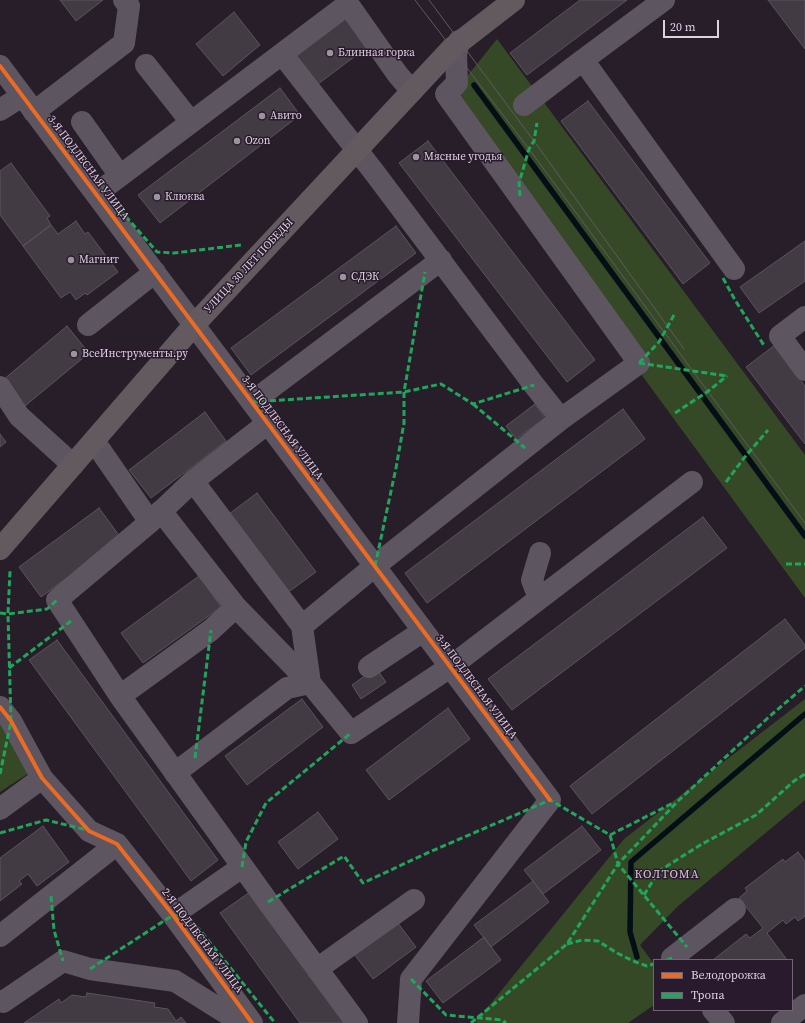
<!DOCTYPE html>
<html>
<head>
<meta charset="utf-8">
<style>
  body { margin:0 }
  #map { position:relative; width:805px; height:1023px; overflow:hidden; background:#271e29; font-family:"Source Serif 4",serif }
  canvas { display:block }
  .legend { position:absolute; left:653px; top:959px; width:140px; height:52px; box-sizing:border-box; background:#2a1a2d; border:1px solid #726474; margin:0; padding:5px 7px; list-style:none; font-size:12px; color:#ddd2de }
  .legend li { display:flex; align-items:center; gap:8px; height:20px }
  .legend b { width:20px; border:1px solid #726474 }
  .scale { position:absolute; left:663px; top:20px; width:56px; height:18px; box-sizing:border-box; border:2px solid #ddd2de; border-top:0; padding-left:5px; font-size:12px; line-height:14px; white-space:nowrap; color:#ddd2de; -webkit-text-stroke:3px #2a1a2d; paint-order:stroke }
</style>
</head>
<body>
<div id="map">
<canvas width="805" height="1023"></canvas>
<ul class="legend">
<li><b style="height:5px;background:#ed6a23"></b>Велодорожка</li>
<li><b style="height:5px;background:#20a55d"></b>Тропа</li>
</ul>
<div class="scale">20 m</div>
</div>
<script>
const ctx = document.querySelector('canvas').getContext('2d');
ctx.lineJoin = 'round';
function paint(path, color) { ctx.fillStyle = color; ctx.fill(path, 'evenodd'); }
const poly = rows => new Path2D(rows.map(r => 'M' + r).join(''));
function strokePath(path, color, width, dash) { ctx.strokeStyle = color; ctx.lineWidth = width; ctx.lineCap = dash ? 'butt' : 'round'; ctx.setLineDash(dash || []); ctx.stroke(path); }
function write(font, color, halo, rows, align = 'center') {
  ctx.font = font + ' "Source Serif 4",serif'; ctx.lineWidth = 3; ctx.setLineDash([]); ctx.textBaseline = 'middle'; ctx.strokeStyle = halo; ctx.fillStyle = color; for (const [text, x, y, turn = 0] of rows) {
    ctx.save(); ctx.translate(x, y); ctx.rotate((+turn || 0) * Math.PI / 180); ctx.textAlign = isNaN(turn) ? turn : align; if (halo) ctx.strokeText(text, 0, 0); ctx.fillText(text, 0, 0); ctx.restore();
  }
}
paint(poly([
  [497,39,805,455,805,598,444,105],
  [805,699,805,800,677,907,640,945,654,964,654,1005,628,1023,475,1023,624,839],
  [0,719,38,767,0,792]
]), '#364926');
strokePath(poly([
  [474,85,805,536],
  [637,957,630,932,631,862,805,714]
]), '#040e17', 5.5);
const building = poly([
  [60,0,103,0,76,21,60,0],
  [580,0,627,0,527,75,510,53,580,0],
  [768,0,805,0,805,49,768,0],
  [234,12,260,45,223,76,196,44,234,12],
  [345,19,366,48,314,87,295,55,345,19],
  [280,88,300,115,160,223,138,195,280,88],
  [588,101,710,263,683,284,561,121,588,101],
  [428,141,595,360,567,382,399,163,428,141],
  [11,163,50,216,47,218,51,225,23,246,0,215,0,171,11,163],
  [76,221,85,234,88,232,118,272,87,295,85,293,76,300,70,292,61,298,23,246,51,225,58,234,76,221],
  [396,226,416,253,251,375,231,348,396,226],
  [805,241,805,281,759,313,740,287,805,241],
  [67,326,89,353,25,406,3,380,67,326],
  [775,345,805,386,805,444,746,367,775,345],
  [535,404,545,418,516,439,506,426,535,404],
  [623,409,645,439,427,603,405,573,623,409],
  [205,412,226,441,151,498,129,470,205,412],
  [0,434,6,442,0,447,0,434],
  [257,493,316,572,287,593,229,514,257,493],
  [99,508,121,538,41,597,19,567,99,508],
  [703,517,727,548,512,710,488,679,703,517],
  [199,576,221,607,143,663,121,633,199,576],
  [785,619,805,645,805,648,592,814,570,786,785,619],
  [57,640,218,860,191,881,29,660,57,640],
  [376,668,386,682,361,699,352,685,376,668],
  [302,699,323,727,247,785,225,756,302,699],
  [448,708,470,739,389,800,366,770,448,708],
  [318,812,338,839,298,869,278,842,318,812],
  [43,826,69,862,37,886,28,874,19,881,22,884,0,901,0,858,43,826],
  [582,826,601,850,543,894,524,870,582,826],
  [798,852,805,861,805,916,798,921,795,917,786,924,783,920,767,933,787,960,713,960,746,934,750,938,763,928,739,898,747,891,745,888,783,859,785,862,798,852],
  [533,881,549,902,491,947,474,925,533,881],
  [250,892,345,1023,300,1023,220,913,250,892],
  [394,918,416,947,373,979,351,950,394,918],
  [484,937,501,960,443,1003,426,981,484,937],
  [87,993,155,1003,154,1007,168,1009,176,1021,181,1017,186,1023,24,1023,59,999,61,1003,72,995,86,997,87,993]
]);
paint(building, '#423b44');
strokePath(building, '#5b535d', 1);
strokePath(poly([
  [664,0,583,60,734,269],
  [282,54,374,172,534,385,561,419],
  [146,65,191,122],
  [0,66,550,800,411,979,408,1023],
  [524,105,583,60],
  [0,110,22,96],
  [34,112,124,43,129,6,124,0],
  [82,122,120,176],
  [96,194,348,4,398,75,412,91],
  [805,317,780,336,805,370],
  [88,325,155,272],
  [0,387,19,416,73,465],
  [252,402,441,260],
  [268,423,193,481,150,522,57,600,120,696,268,902,357,1023],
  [94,441,150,522],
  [193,481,302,626,310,683],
  [161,511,236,607,310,683,351,733,450,667,692,482],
  [539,598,532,580,540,553],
  [302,626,375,566,561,419,639,363,446,94,457,83,456,54,459,41],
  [369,667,423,631],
  [120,696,211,630,236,607],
  [0,707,11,721,42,778,89,831,117,844,173,915,252,1023],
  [175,773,287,688,310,683],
  [0,809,42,778],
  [173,915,242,867],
  [0,936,117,844],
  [674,960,672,958,735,909],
  [317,969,414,900],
  [0,1001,3,1002,63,961,90,969,175,981,242,1023],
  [713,1010,724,1023],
  [782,1023,805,1005]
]), '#5d555f', 22);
strokePath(poly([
  [0,549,194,325,452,48,514,0]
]), '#635a60', 22);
strokePath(poly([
  [415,0,529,149,805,523],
  [429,0,534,141,684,349]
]), '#605a61', 1);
strokePath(poly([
  [102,189,157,252,174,253,241,245],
  [520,196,519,183,529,149,534,141,537,123],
  [723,278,735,300,765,347],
  [639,363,727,376],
  [639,363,659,342,674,315],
  [252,402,404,392,441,384,473,404,534,385],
  [473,404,525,448],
  [675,413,707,392,727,376],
  [726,482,744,458,768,430],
  [786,564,805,564],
  [375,566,396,468,404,423,404,392,425,272],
  [0,613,8,614,47,609,57,600],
  [9,668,71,621],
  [195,758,211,630],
  [0,774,11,721,8,614,10,571],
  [0,833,46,820,87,830],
  [610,835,618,864,687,947],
  [242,867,246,842,266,803,351,733],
  [644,895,659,871,702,844,756,815,794,781,805,774],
  [51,896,54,930,63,961],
  [268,902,344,856,363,883,425,854,550,800,610,835,673,803],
  [567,944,582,940,598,941,617,953,633,961,647,966,654,964],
  [667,960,672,958],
  [90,969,173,915,190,918,275,1023],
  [411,979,446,1015,502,1020,506,1023],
  [471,1023,567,944,618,864,679,800,770,716,805,686]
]), '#20a55d', 3, [6, 3]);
strokePath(poly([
  [0,66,550,800],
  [0,707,11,721,42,778,89,831,117,844,173,915,252,1023]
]), '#ed6a23', 4);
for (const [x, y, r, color] of [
  [330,53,4,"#9d939f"],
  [262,116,4,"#9d939f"],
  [237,141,4,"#9d939f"],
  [416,157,4,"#9d939f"],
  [157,197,4,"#9d939f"],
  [71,260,4,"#9d939f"],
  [343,277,4,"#9d939f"],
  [74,354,4,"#9d939f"]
]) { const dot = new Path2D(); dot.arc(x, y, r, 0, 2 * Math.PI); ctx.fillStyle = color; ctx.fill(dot); strokePath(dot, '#2a1a2d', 1.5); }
write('11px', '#ddd2de', '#2a1a2d', [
  ["Блинная горка",338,53],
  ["Авито",270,116],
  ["Ozon",245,141],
  ["Мясные угодья",424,157],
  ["Клюква",165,197],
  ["Магнит",79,260],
  ["СДЭК",351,277],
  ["ВсеИнструменты.ру",82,354]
], 'left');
write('11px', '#ddd2de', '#2a1a2d', [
  ["3-Я ПОДЛЕСНАЯ УЛИЦА",88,168,53],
  ["УЛИЦА 30 ЛЕТ ПОБЕДЫ",249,266,-47],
  ["3-Я ПОДЛЕСНАЯ УЛИЦА",282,428,53],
  ["3-Я ПОДЛЕСНАЯ УЛИЦА",476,687,53],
  ["2-Я ПОДЛЕСНАЯ УЛИЦА",202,941,53]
]);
ctx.letterSpacing = '1px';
write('12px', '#d8c2db', '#2a1a2d', [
  ["КОЛТОМА",667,875]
]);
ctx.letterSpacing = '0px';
</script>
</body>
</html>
